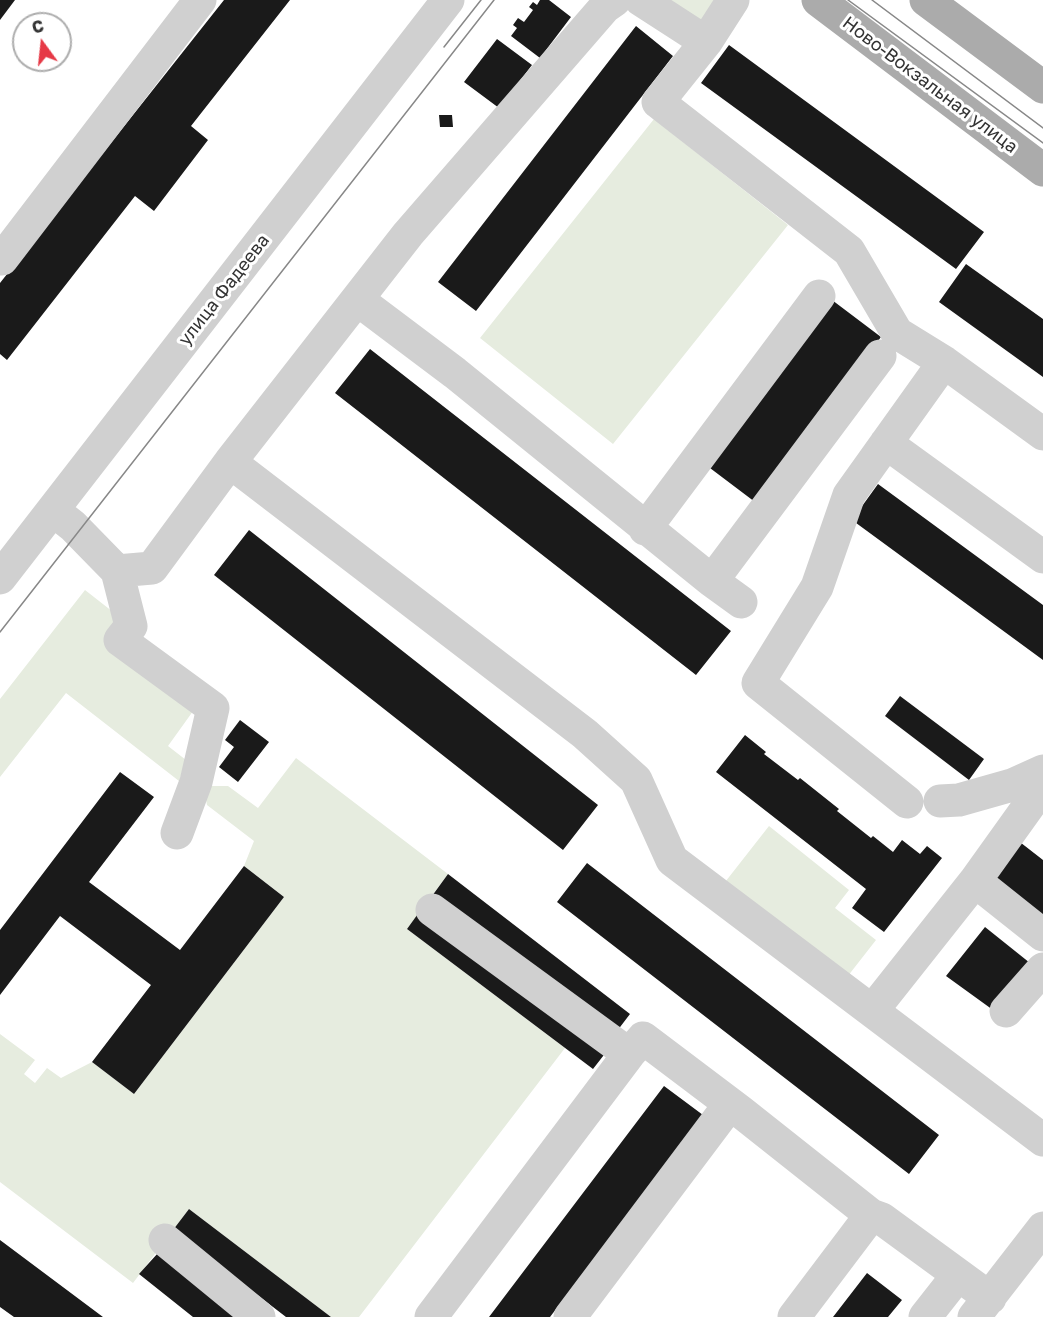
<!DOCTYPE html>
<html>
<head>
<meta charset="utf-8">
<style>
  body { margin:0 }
  #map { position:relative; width:1043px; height:1317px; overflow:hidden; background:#fff; font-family:"Golos Text",sans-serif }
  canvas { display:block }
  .north { position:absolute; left:12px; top:12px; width:60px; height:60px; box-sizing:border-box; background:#fff; border:2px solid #adadad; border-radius:50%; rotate:345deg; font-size:16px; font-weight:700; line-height:24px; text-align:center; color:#333 }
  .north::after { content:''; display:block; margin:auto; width:21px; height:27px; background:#e63946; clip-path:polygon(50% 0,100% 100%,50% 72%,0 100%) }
</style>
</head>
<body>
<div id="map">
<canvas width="1043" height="1317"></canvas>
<div class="north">С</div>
</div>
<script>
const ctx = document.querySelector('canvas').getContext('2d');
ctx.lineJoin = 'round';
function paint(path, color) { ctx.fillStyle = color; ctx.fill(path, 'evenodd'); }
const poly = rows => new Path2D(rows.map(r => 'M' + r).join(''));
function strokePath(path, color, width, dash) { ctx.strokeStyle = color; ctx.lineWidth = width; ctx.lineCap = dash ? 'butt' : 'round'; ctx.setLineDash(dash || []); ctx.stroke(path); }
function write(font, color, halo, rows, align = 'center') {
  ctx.font = font + ' "Golos Text",sans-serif'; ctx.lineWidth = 6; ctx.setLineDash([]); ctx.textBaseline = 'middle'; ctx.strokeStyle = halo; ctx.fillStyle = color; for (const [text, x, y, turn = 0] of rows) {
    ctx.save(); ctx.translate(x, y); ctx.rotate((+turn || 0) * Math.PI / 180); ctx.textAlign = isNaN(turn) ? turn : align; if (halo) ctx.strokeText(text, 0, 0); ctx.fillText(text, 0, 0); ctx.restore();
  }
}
paint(poly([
  [655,0,721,0,697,29],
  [654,119,788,225,613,444,480,338],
  [85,590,131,626,201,700,168,746,186,760,179,781,66,693,0,777,0,699],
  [296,758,448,874,407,929,565,1048,359,1317,331,1317,189,1209,133,1283,0,1182,0,1034,35,1060,24,1074,35,1083,47,1068,61,1078,92,1062,134,1094,284,897,244,866,254,841,207,805,205,795,211,786,228,786,258,808],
  [769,826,849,890,835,908,876,940,844,981,722,886]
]), '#e6ecdf');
paint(poly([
  [0,0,15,0,0,20],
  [224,0,290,0,191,126,208,140,154,211,135,196,7,360,0,354,0,283],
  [540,0,549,0,571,17,540,58,511,36,517,28,513,25,518,18,524,22,533,10,529,7,533,2,537,5],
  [636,26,673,56,476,311,438,282],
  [497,39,532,65,499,108,464,82],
  [729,45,984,232,956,269,701,83],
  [439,115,452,115,453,127,440,127],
  [966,264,1043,319,1043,377,939,302],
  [832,300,881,337,755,502,706,465],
  [370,349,731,631,696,675,335,393],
  [878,484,1043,605,1043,660,852,520],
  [249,530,598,805,563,850,214,575],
  [900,696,984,759,969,780,885,716],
  [240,720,269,742,238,782,219,767,234,747,225,740],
  [745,735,766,752,764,754,798,780,800,778,839,809,837,811,871,838,873,836,893,852,902,840,920,854,927,846,942,858,884,932,852,908,866,889,716,772],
  [120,772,154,797,89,882,180,950,244,866,284,897,134,1094,92,1062,151,985,60,916,0,995,0,930],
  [1016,839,1043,860,1043,924,985,877],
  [587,863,939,1135,909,1174,557,902],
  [448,874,630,1014,614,1035,432,896],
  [420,911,607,1051,593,1069,407,929],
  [985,927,1030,963,993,1010,946,976],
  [664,1086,703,1115,550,1317,489,1317],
  [189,1209,331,1317,286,1317,173,1230],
  [0,1240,103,1317,14,1317,0,1307],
  [158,1253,238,1317,193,1317,139,1274],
  [867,1273,902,1300,888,1317,833,1317]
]), '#1a1a1a');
strokePath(poly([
  [641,0,706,42],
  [733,0,706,42,658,102,849,251,897,333,944,362,1043,434],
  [0,259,2,259,200,0],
  [358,300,455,373,712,581,880,356],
  [886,443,1043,557],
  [230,462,585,734,636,780,672,860,1043,1140],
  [54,511,73,526,117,571,131,626,120,640,213,708,196,782,177,833],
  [645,529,819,296],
  [117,571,152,568,230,462,408,234,605,7,615,0],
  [0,578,448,0],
  [712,581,741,602],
  [940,801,959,800,1012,785,1043,771],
  [907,802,758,683,817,587,849,495,944,362],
  [975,881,1043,786],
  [432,910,629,1054],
  [872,1011,975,881,1043,935],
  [1006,1011,1043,969],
  [165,1240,259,1317],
  [431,1317,629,1054,643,1038,741,1112,871,1215,882,1219,990,1298],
  [570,1317,730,1104],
  [794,1317,871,1215],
  [925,1317,958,1275],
  [974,1317,1043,1228]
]), '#d0d0d0', 33);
strokePath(poly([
  [818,0,1043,170],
  [926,0,1043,87]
]), '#ababab', 33);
strokePath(poly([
  [848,0,1043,143],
  [872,0,1043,128],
  [444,47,481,0],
  [0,632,494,0]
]), '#888', 1.5);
write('18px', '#333', '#fff', [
  ["Ново-Вокзальная улица",930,85,37],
  ["улица Фадеева",224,290,-52]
]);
</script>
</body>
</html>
